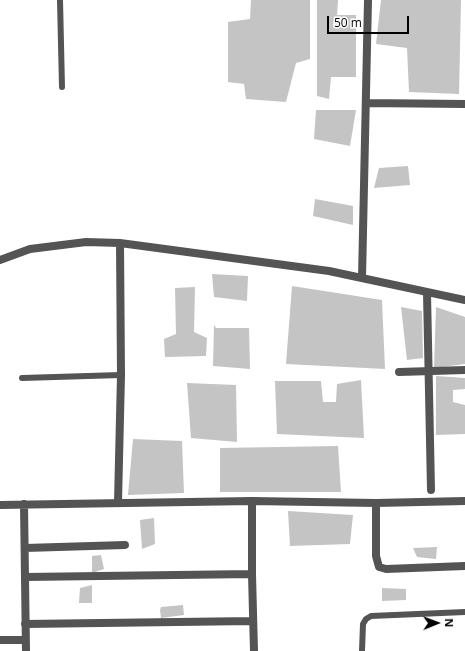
<!DOCTYPE html>
<html>
<head>
<meta charset="utf-8">
<style>
  body { margin:0 }
  #map { position:relative; width:465px; height:651px; overflow:hidden; background:#fff; font-family:"Open Sans",sans-serif }
  canvas { display:block }
  .north { position:absolute; left:417px; top:603px; width:40px; height:40px; -webkit-text-stroke:3px #fff; paint-order:stroke; rotate:89deg; font-size:11px; font-weight:700; line-height:16px; text-align:center; color:#000 }
  .north::after { content:''; display:block; margin:auto; width:14px; height:18px; background:#000; clip-path:polygon(50% 0,100% 100%,50% 72%,0 100%) }
  .scale { position:absolute; left:327px; top:16px; width:82px; height:18px; box-sizing:border-box; border:2px solid #000; border-top:0; padding-left:5px; font-size:12px; line-height:14px; white-space:nowrap; color:#000; -webkit-text-stroke:3px #fff; paint-order:stroke }
</style>
</head>
<body>
<div id="map">
<canvas width="465" height="651"></canvas>
<div class="north">N</div>
<div class="scale">50 m</div>
</div>
<script>
const ctx = document.querySelector('canvas').getContext('2d');
ctx.lineJoin = 'round';
function paint(path, color) { ctx.fillStyle = color; ctx.fill(path, 'evenodd'); }
const poly = rows => new Path2D(rows.map(r => 'M' + r).join(''));
function strokePath(path, color, width, dash) { ctx.strokeStyle = color; ctx.lineWidth = width; ctx.lineCap = dash ? 'butt' : 'round'; ctx.setLineDash(dash || []); ctx.stroke(path); }
paint(poly([
  [251,0,310,0,310,59,296,63,286,102,246,99,244,84,228,82,228,22,250,19],
  [317,0,338,0,337,15,356,15,356,77,331,77,329,99,317,96],
  [381,0,461,0,459,94,409,92,407,48,376,44],
  [316,110,356,110,350,146,314,139],
  [408,166,410,185,374,188,379,168],
  [315,199,353,206,353,225,313,216],
  [212,274,248,276,247,301,214,297],
  [292,286,382,300,385,369,286,364],
  [195,287,194,332,207,338,206,356,165,357,164,339,176,334,175,288],
  [401,307,422,311,423,358,407,360],
  [436,307,465,317,465,364,434,368],
  [214,325,216,328,249,328,250,369,213,366],
  [436,376,465,378,465,389,453,390,453,402,465,405,465,434,436,435],
  [361,380,364,438,277,434,275,381,321,381,323,402,336,402,337,384],
  [187,383,236,385,237,442,191,438],
  [133,439,182,441,184,493,128,495],
  [338,446,341,492,220,492,220,448],
  [288,511,353,515,350,544,290,546],
  [154,518,155,544,142,549,140,520],
  [437,547,436,559,417,557,413,548],
  [101,555,104,569,92,573,92,556],
  [92,585,92,603,79,603,80,588],
  [382,588,406,589,406,600,382,601],
  [183,605,184,615,161,618,160,610,161,607]
]), '#c4c4c4');
strokePath(poly([
  [60,0,62,87],
  [22,378,121,375],
  [362,651,363,624,366,619,371,616,465,612]
]), '#545454', 6);
strokePath(poly([
  [366,103,465,104],
  [0,260,30,249,86,242,120,243,329,271,465,300],
  [362,278,368,0],
  [427,293,431,490],
  [399,372,465,370],
  [252,501,252,574,254,651],
  [118,502,121,375,120,243],
  [376,503,376,556,379,567,386,569,465,566],
  [24,504,26,651],
  [0,505,252,501,376,503,465,501],
  [25,548,125,545],
  [25,577,252,574],
  [25,624,253,621],
  [0,640,25,640]
]), '#545454', 8);
</script>
</body>
</html>
